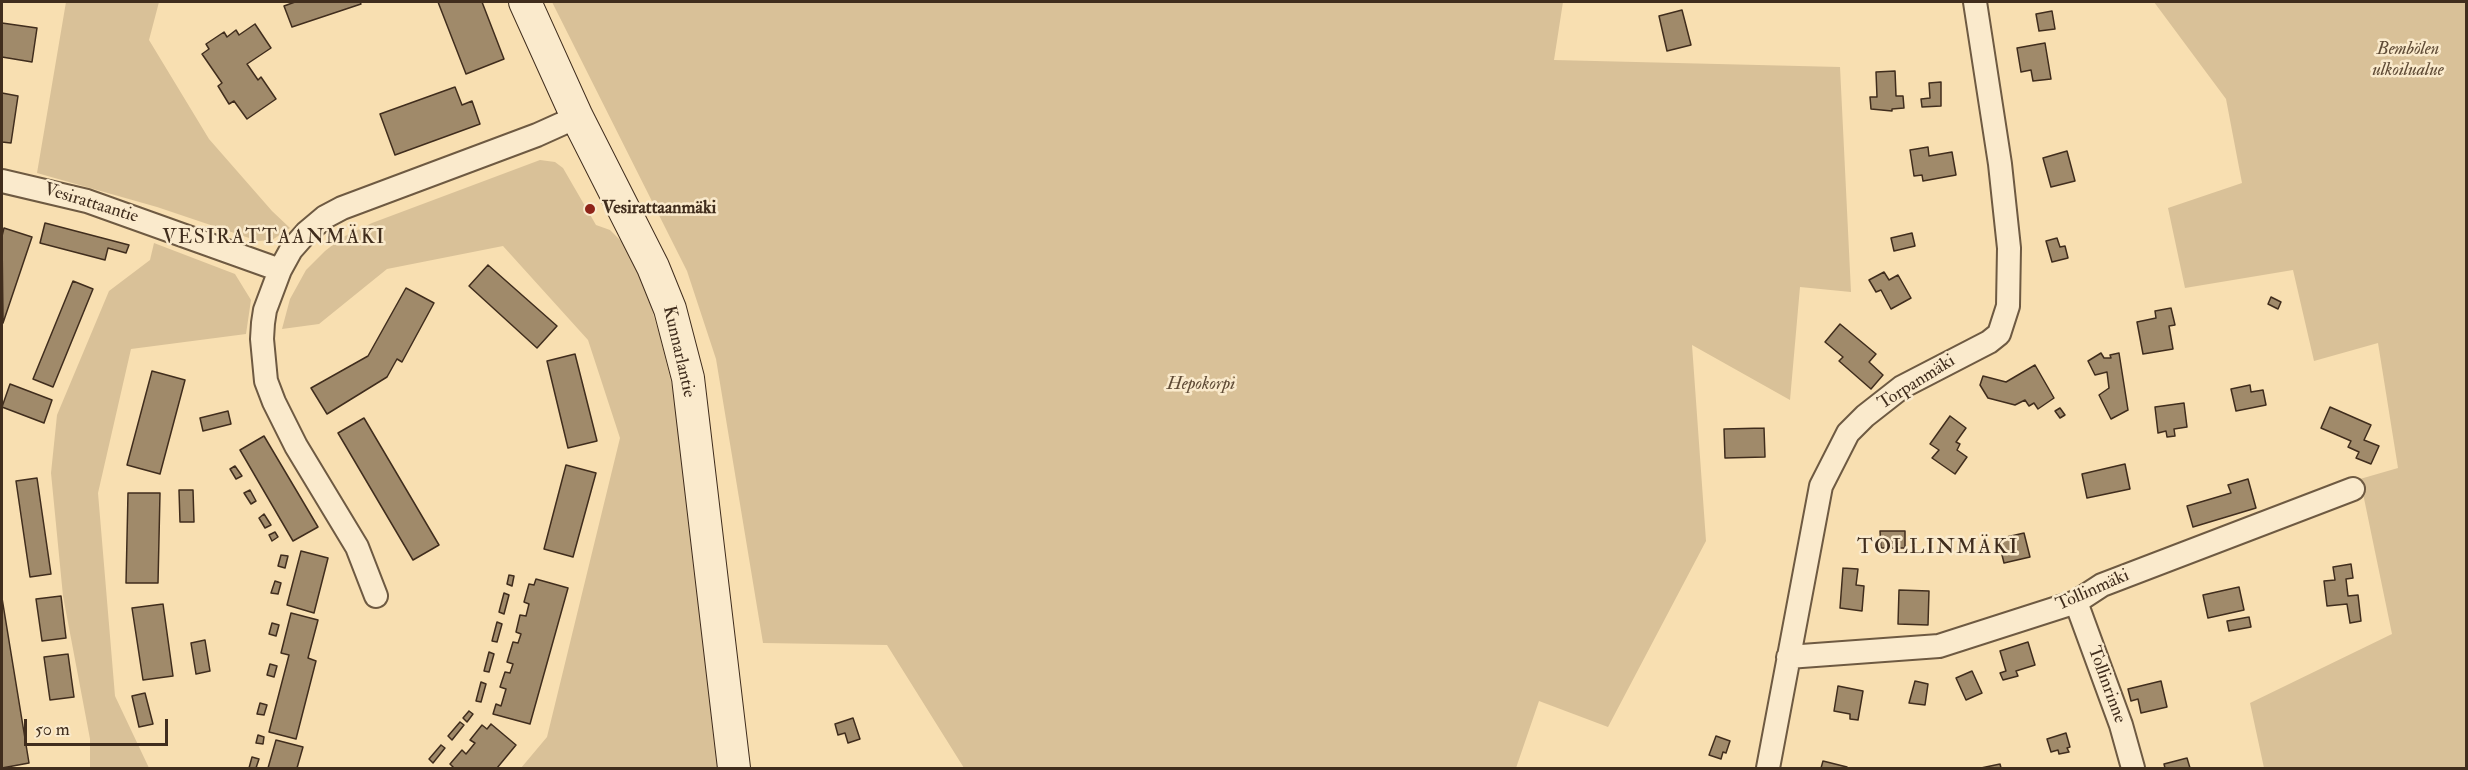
<!DOCTYPE html>
<html>
<head>
<meta charset="utf-8">
<style>
  body { margin:0 }
  #map { position:relative; width:2468px; height:770px; overflow:hidden; background:#f8dfb1; font-family:"IM FELL Double Pica",serif }
  canvas { display:block }
  .frame { position:absolute; inset:0; border:3px solid #402d1d; pointer-events:none }
  .scale { position:absolute; left:24px; top:719px; width:144px; height:27px; box-sizing:border-box; border:3px solid #402d1d; border-top:0; padding-left:8px; font-size:18px; line-height:21px; white-space:nowrap; color:#402d1d; -webkit-text-stroke:4px #faeacc; paint-order:stroke }
</style>
</head>
<body>
<div id="map">
<canvas width="2468" height="770"></canvas>
<div class="frame"></div>
<div class="scale">50 m</div>
</div>
<script>
const ctx = document.querySelector('canvas').getContext('2d');
ctx.lineJoin = 'round';
function paint(path, color) { ctx.fillStyle = color; ctx.fill(path, 'evenodd'); }
const poly = rows => new Path2D(rows.map(r => 'M' + r).join(''));
function strokePath(path, color, width, dash) { ctx.strokeStyle = color; ctx.lineWidth = width; ctx.lineCap = dash ? 'butt' : 'round'; ctx.setLineDash(dash || []); ctx.stroke(path); }
function write(font, color, halo, rows, align = 'center') {
  ctx.font = font + ' "IM FELL Double Pica",serif'; ctx.lineWidth = 5; ctx.setLineDash([]); ctx.textBaseline = 'middle'; ctx.strokeStyle = halo; ctx.fillStyle = color; for (const [text, x, y, turn = 0] of rows) {
    ctx.save(); ctx.translate(x, y); ctx.rotate((+turn || 0) * Math.PI / 180); ctx.textAlign = isNaN(turn) ? turn : align; if (halo) ctx.strokeText(text, 0, 0); ctx.fillText(text, 0, 0); ctx.restore();
  }
}
paint(poly([
  [66,2,159,2,149,40,209,139,272,211,290,228,272,240,258,241,157,207,37,173],
  [552,2,1563,2,1554,60,1840,67,1851,292,1800,287,1790,400,1692,345,1706,541,1608,727,1539,701,1516,768,964,768,887,645,763,643,716,359,687,271],
  [2154,2,2466,2,2466,768,2264,768,2250,703,2392,634,2360,479,2398,468,2378,343,2314,361,2293,270,2185,288,2168,208,2242,183,2226,99],
  [540,160,555,162,563,168,596,225,610,230,629,249,641,273,660,337,681,422,723,768,521,768,547,737,620,438,588,340,503,246,387,269,319,324,282,329,290,299,306,270,325,251,343,237,372,223],
  [154,243,235,274,251,300,246,334,131,349,98,493,115,696,149,768,90,768,90,739,63,596,51,473,57,415,109,291,150,260]
]), '#d9c198');
const building = poly([
  [295,2,360,2,361,4,292,27,284,6,295,2],
  [438,2,482,2,504,59,466,74,438,2],
  [1682,10,1691,45,1667,51,1659,16,1682,10],
  [2052,11,2055,29,2039,31,2036,14,2052,11],
  [2,23,37,28,32,62,2,57,2,23],
  [255,24,271,48,247,64,258,80,261,77,276,99,247,119,234,101,229,104,218,86,222,83,202,54,209,49,206,44,224,32,227,37,236,30,239,35,255,24],
  [2045,43,2051,79,2033,81,2031,70,2021,72,2017,48,2045,43],
  [1895,71,1896,96,1903,96,1904,108,1892,109,1892,111,1871,109,1870,97,1877,97,1876,72,1895,71],
  [1941,82,1941,106,1922,107,1921,99,1930,98,1929,83,1941,82],
  [455,87,462,105,472,101,480,124,395,155,380,114,455,87],
  [2,93,18,96,11,143,2,142,2,93],
  [1928,147,1929,156,1952,152,1956,175,1923,181,1922,175,1914,176,1910,150,1928,147],
  [2067,151,2075,181,2051,187,2043,158,2067,151],
  [45,223,129,245,126,253,108,248,105,260,40,243,45,223],
  [4,228,32,237,3,323,2,236,4,228],
  [1912,233,1915,246,1894,251,1891,238,1912,233],
  [2057,238,2060,247,2065,246,2068,258,2052,262,2046,241,2057,238],
  [488,265,557,326,537,348,469,286,488,265],
  [1884,272,1889,280,1898,275,1911,298,1891,309,1881,290,1876,292,1869,280,1884,272],
  [73,281,93,289,53,387,33,379,73,281],
  [406,288,434,303,402,362,397,359,387,377,327,414,311,388,368,356,406,288],
  [2271,297,2281,302,2278,309,2268,304,2271,297],
  [2171,308,2175,325,2169,326,2173,349,2143,354,2137,322,2156,318,2155,311,2171,308],
  [1840,324,1876,354,1869,362,1883,375,1871,389,1839,361,1843,357,1825,342,1840,324],
  [2101,353,2104,358,2111,358,2110,355,2119,353,2128,410,2111,419,2099,395,2109,388,2107,372,2095,375,2088,361,2101,353],
  [575,354,597,441,568,448,547,361,575,354],
  [2035,365,2054,398,2038,409,2034,403,2029,406,2025,400,2015,405,1988,398,1980,385,1983,376,2006,382,2035,365],
  [152,371,185,380,160,474,127,465,152,371],
  [10,384,52,400,44,423,2,407,10,384],
  [2250,385,2251,392,2263,390,2266,405,2236,411,2231,389,2250,385],
  [2184,403,2187,427,2174,429,2175,436,2167,437,2166,431,2158,433,2155,407,2184,403],
  [2330,407,2371,425,2364,440,2379,446,2371,464,2356,458,2359,452,2348,447,2351,441,2321,428,2330,407],
  [2060,408,2065,415,2060,418,2055,411,2060,408],
  [228,411,231,424,203,431,200,418,228,411],
  [1950,416,1966,428,1956,442,1960,444,1957,450,1967,457,1955,474,1932,458,1939,450,1930,444,1950,416],
  [364,418,439,545,413,560,338,433,364,418],
  [1764,428,1765,457,1725,458,1724,429,1764,428],
  [264,436,318,527,293,541,240,450,264,436],
  [2125,464,2130,489,2087,498,2082,474,2125,464],
  [566,465,596,473,573,557,544,549,566,465],
  [235,466,242,476,236,479,230,469,235,466],
  [37,478,51,574,30,577,16,481,37,478],
  [2248,479,2256,508,2193,527,2187,506,2231,493,2228,485,2248,479],
  [179,490,193,490,194,522,180,522,179,490],
  [250,490,256,501,251,504,244,493,250,490],
  [128,493,160,493,158,583,126,583,128,493],
  [264,514,271,525,265,528,259,518,264,514],
  [1880,531,1905,531,1905,548,1881,548,1880,531],
  [275,532,278,537,272,541,269,535,275,532],
  [2024,533,2030,557,2004,563,1998,539,2024,533],
  [301,551,328,558,314,613,287,605,301,551],
  [281,555,288,556,285,568,278,566,281,555],
  [2351,564,2353,578,2346,579,2348,596,2358,595,2361,621,2350,623,2347,604,2327,606,2324,581,2335,580,2333,567,2351,564],
  [1843,568,1858,569,1856,585,1864,586,1862,611,1840,608,1843,568],
  [509,575,514,576,512,586,507,584,509,575],
  [536,579,568,588,530,724,493,714,496,704,501,706,506,689,500,687,505,672,510,673,513,664,507,662,513,642,518,643,521,634,516,632,520,615,526,616,529,604,524,602,529,584,534,585,536,579],
  [275,581,281,583,278,594,271,593,275,581],
  [2239,587,2244,610,2208,618,2203,595,2239,587],
  [1899,590,1929,591,1928,625,1898,624,1899,590],
  [504,593,509,595,504,614,499,612,504,593],
  [61,596,66,638,42,641,36,599,61,596],
  [2,598,29,763,2,768,2,598],
  [163,604,173,676,143,680,132,608,163,604],
  [291,613,318,620,308,658,316,661,296,739,269,732,289,655,281,653,291,613],
  [2249,617,2251,627,2229,631,2227,621,2249,617],
  [497,622,502,624,497,642,492,641,497,622],
  [272,623,279,625,276,636,269,634,272,623],
  [205,640,210,671,196,674,191,643,205,640],
  [2028,642,2035,665,2016,671,2018,676,2003,680,2000,673,2006,671,2000,651,2028,642],
  [489,652,494,654,489,672,484,671,489,652],
  [68,654,74,697,50,700,44,657,68,654],
  [270,664,277,666,274,677,267,675,270,664],
  [1972,671,1982,693,1966,700,1956,678,1972,671],
  [1915,681,1928,684,1925,705,1909,703,1915,681],
  [2161,681,2167,707,2141,713,2138,699,2131,701,2128,689,2161,681],
  [481,682,486,684,481,702,476,701,481,682],
  [1838,686,1863,691,1858,720,1850,719,1850,714,1834,711,1838,686],
  [145,693,153,724,139,727,132,696,145,693],
  [260,703,267,705,264,715,257,714,260,703],
  [469,711,473,714,467,722,463,718,469,711],
  [853,718,860,739,848,743,845,733,838,735,835,724,853,718],
  [460,722,464,725,452,740,448,736,460,722],
  [491,724,516,745,497,768,454,768,450,764,462,750,466,754,475,743,470,740,482,725,487,729,491,724],
  [2066,733,2070,747,2067,748,2069,752,2059,754,2058,750,2051,752,2047,739,2066,733],
  [258,735,264,737,263,744,256,743,258,735],
  [1716,736,1730,741,1726,753,1723,752,1721,759,1709,755,1716,736],
  [276,740,303,747,297,768,268,768,276,740],
  [441,745,445,748,433,763,429,759,441,745],
  [252,757,259,759,256,768,249,768,252,757],
  [2187,758,2190,768,2165,768,2164,764,2187,758],
  [1823,761,1847,767,1847,768,1821,768,1823,761],
  [2000,764,2001,768,1981,768,2000,764]
]);
paint(building, '#a08a6a');
strokePath(building, '#402d1d', 1.5);
const minor = poly([
  [2,181,87,201,280,270],
  [376,596,357,547,296,446,274,402,266,381,262,339,263,323,265,310,280,270,291,250,306,233,325,217,342,208,537,135,577,117],
  [2076,602,2121,725,2133,768],
  [1788,657,1939,646,2076,602,2102,585,2353,489],
  [1768,768,1821,486,1848,433,1865,416,1902,387,1989,342,1999,334,2008,306,2009,248,2000,164,1975,2]
]);
const secondary = poly([
  [525,2,577,117,653,267,670,309,688,378,734,768]
]);
strokePath(minor, '#6e5a42', 26);
strokePath(secondary, '#402d1d', 34);
strokePath(minor, '#faeacc', 22);
strokePath(secondary, '#faeacc', 32);
for (const [x, y, r, color] of [
  [590,209,6,"#8f2418"]
]) { const dot = new Path2D(); dot.arc(x, y, r, 0, 2 * Math.PI); ctx.fillStyle = color; ctx.fill(dot); strokePath(dot, '#faeacc', 2); }
write('italic 18px', '#5f4b36', '#faeacc', [
  ["Bembölen",2408,50],
  ["ulkoilualue",2408,71],
  ["Hepokorpi",1201,385]
]);
write('18px', '#402d1d', '#faeacc', [
  ["Vesirattaantie",91,204,17],
  ["Kunnarlantie",678,352,77],
  ["Torpanmäki",1917,383,-32],
  ["Tollinmäki",2093,591,-24],
  ["Tollinrinne",2106,685,70]
]);
write('bold 18px', '#402d1d', '#faeacc', [
  ["Vesirattaanmäki",602,209]
], 'left');
ctx.letterSpacing = '1.5px';
write('20px', '#402d1d', '#faeacc', [
  ["VESIRATTAANMÄKI",274,239]
]);
ctx.letterSpacing = '0px';
ctx.letterSpacing = '1.5px';
write('21px', '#402d1d', '#faeacc', [
  ["TOLLINMÄKI",1938,548]
]);
ctx.letterSpacing = '0px';
</script>
</body>
</html>
